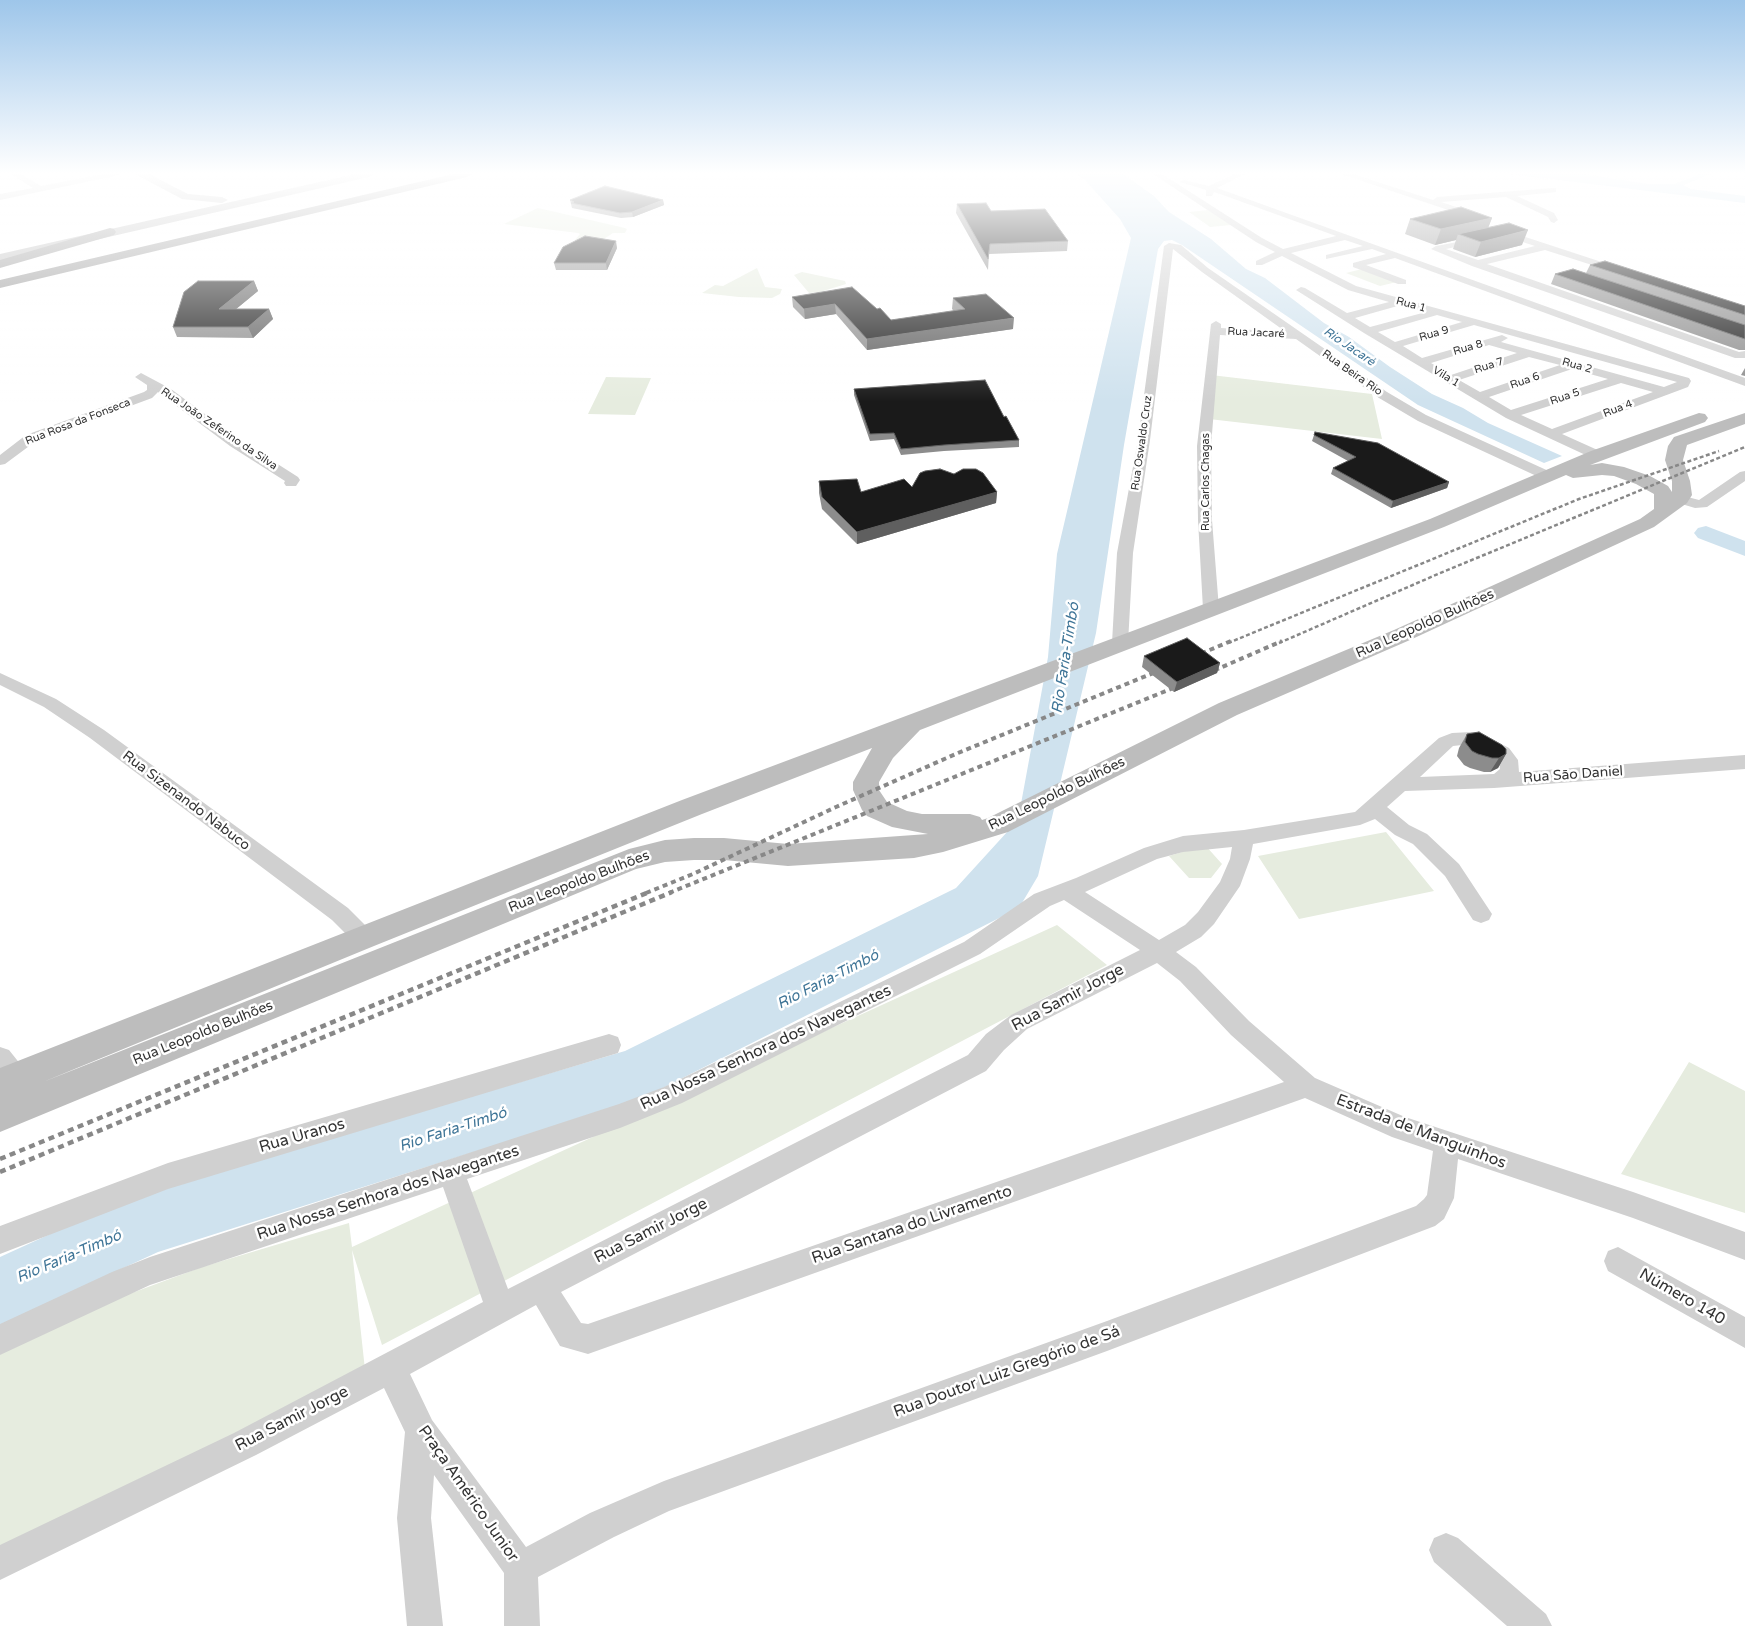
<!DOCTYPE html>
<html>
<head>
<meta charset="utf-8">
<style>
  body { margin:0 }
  canvas { display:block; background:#fff }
</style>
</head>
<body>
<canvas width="1745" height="1626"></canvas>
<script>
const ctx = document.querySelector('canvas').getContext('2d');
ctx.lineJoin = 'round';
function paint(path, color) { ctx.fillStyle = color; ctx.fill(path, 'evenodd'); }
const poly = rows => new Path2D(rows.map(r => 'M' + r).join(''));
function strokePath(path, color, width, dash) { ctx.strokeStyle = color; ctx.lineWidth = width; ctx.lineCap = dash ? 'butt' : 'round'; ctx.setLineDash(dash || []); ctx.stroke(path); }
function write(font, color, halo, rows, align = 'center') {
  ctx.font = font + ' "Varela Round",sans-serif'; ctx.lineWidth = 5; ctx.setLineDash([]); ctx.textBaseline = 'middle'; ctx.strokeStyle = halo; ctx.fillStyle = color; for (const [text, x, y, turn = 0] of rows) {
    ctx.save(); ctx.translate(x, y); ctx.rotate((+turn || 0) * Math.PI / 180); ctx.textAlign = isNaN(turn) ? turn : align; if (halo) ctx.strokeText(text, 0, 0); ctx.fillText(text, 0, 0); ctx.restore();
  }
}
paint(poly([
  [538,208,625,228,627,229,625,233,613,233,596,244,575,240,580,234,578,233,504,224],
  [1209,210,1231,225,1210,227,1189,212],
  [757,268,765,287,782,289,780,294,772,298,739,297,702,293,715,285,723,286],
  [1362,269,1397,282,1380,286,1346,273],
  [802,272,845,281,846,284,820,292,809,293,794,275],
  [1211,375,1372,394,1382,439,1209,419],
  [606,377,651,378,635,415,588,414],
  [1386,832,1434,891,1299,919,1258,856],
  [1205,845,1222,864,1211,878,1189,878,1169,856],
  [1057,925,1107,965,382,1345,352,1250,366,1379,0,1562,0,1353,121,1297,202,1267,349,1223,352,1247],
  [1689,1062,1745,1091,1745,1213,1621,1174]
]), '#e6ecdf');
paint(poly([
  [1077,174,1123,174,1154,196,1169,212,1211,239,1246,269,1265,278,1324,323,1349,337,1390,367,1432,394,1463,408,1488,423,1562,456,1544,463,1418,405,1182,245,1172,240,1164,241,1158,249,1124,445,1096,633,1038,876,1019,908,641,1099,158,1252,0,1325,0,1257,129,1198,625,1051,956,888,1018,820,1048,657,1057,554,1131,238,1120,219,1085,180],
  [1510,174,1584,174,1648,184,1681,184,1691,189,1745,196,1745,203]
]), '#cfe2ee');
paint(poly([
  [1700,174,1711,174,1666,192,1659,190,1700,174]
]), '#cfe2ee');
paint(poly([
  [1706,526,1745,541,1745,556,1698,538,1694,533,1698,528,1706,526]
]), '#cfe2ee');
paint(poly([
  [11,174,21,174,41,186,103,174,119,174,115,176,0,200,0,194,33,188,11,174],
  [1153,174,1162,174,1262,238,1283,249,1336,236,1223,195,1214,192,1212,196,1206,196,1206,190,1180,182,1184,180,1209,186,1234,174,1245,174,1217,188,1745,378,1745,386,1395,258,1366,265,1406,280,1406,284,1398,284,1353,267,1353,263,1386,254,1372,249,1326,259,1326,255,1363,246,1345,240,1291,253,1356,286,1689,378,1691,381,1688,387,1562,434,1602,452,1604,455,1602,458,1592,458,1506,418,1364,333,1296,290,1301,287,1305,288,1347,313,1389,302,1348,290,1282,256,1262,265,1256,265,1256,261,1275,252,1256,242,1153,174],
  [1401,305,1426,312,1370,327,1355,318,1401,305],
  [1437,315,1462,322,1395,342,1378,332,1437,315],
  [1474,325,1677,382,1664,387,1501,342,1508,338,1502,335,1422,358,1403,346,1474,325],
  [1489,345,1517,353,1451,375,1431,363,1489,345],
  [1529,357,1560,365,1480,392,1459,380,1529,357],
  [1572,369,1608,379,1511,410,1489,397,1572,369],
  [1621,383,1653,392,1552,429,1521,415,1621,383],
  [1341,174,1353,174,1433,200,1437,197,1553,188,1556,188,1556,192,1517,196,1554,213,1558,220,1554,223,1551,222,1548,217,1506,197,1441,202,1481,215,1482,217,1478,220,1341,174],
  [1498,228,1623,269,1625,271,1623,273,1617,273,1545,250,1487,264,1739,352,1745,351,1745,358,1735,358,1472,266,1431,249,1436,246,1484,237,1484,241,1446,249,1478,260,1535,246,1495,233,1495,229,1498,228],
  [1169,243,1181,245,1208,268,1387,392,1426,415,1553,473,1555,476,1548,480,1543,479,1418,421,1379,398,1296,339,1220,335,1211,446,1212,520,1219,609,1217,612,1205,612,1203,609,1198,520,1197,446,1211,324,1216,321,1221,324,1221,328,1286,332,1202,272,1173,249,1150,440,1133,553,1128,643,1126,647,1120,648,1114,647,1112,643,1117,553,1138,440,1164,246,1169,243],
  [141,373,171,389,240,440,298,477,300,480,296,486,286,486,284,483,285,481,230,446,158,392,152,398,36,441,5,464,0,465,0,455,26,435,144,392,147,390,147,385,135,377,141,373],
  [1745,471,1745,481,1707,507,1695,508,1675,502,1673,499,1675,496,1680,495,1699,500,1740,472,1745,471],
  [0,673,56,699,104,730,348,908,371,931,374,937,371,943,363,946,355,943,332,920,90,738,44,707,0,685,0,673],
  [1472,732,1490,738,1509,748,1518,760,1519,772,1745,755,1745,769,1494,788,1405,791,1387,807,1409,825,1427,834,1459,864,1492,914,1489,920,1481,923,1473,920,1445,876,1413,844,1395,835,1375,819,1360,825,1253,844,1250,859,1240,886,1214,924,1201,937,1176,952,1196,967,1249,1021,1315,1078,1405,1117,1633,1192,1745,1232,1745,1260,1633,1218,1458,1159,1454,1198,1444,1219,1435,1226,1107,1351,669,1511,614,1537,538,1577,540,1626,504,1626,504,1573,434,1475,431,1518,443,1626,407,1626,397,1518,405,1432,384,1388,256,1455,0,1580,0,1545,234,1433,483,1302,443,1187,150,1285,0,1355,0,1324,112,1272,150,1257,619,1104,664,1087,964,942,1034,894,1076,878,1144,848,1183,836,1244,830,1355,812,1439,738,1452,733,1472,732],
  [1471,744,1495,758,1499,762,1500,769,1494,774,1420,777,1453,746,1471,744],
  [1232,847,1230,859,1220,882,1198,912,1185,925,1159,940,1085,892,1157,859,1183,852,1232,847],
  [1064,900,1140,950,1011,1015,986,1034,968,1055,508,1289,467,1179,620,1128,682,1103,980,954,1050,906,1064,900],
  [1157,963,1180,981,1231,1035,1284,1082,588,1324,581,1323,561,1292,986,1071,1004,1050,1027,1029,1157,963],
  [1305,1098,1392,1137,1433,1151,1427,1195,1424,1199,1416,1206,1107,1321,664,1481,590,1513,526,1547,432,1420,410,1374,536,1305,560,1346,588,1354,1305,1098],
  [609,1034,618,1037,621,1045,618,1053,168,1189,0,1254,0,1226,168,1163,609,1034],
  [0,1047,9,1050,25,1070,28,1078,25,1086,16,1089,7,1086,0,1077,0,1047],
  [1618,1247,1745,1317,1745,1348,1608,1271,1604,1261,1608,1251,1618,1247],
  [1446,1533,1458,1538,1546,1614,1552,1626,1507,1626,1434,1562,1429,1550,1434,1538,1446,1533]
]), '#d0d0d0');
paint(poly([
  [135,174,149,174,188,194,222,197,228,200,222,203,182,199,135,174],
  [355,174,374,174,369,177,0,262,0,254,355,174],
  [1699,413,1705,414,1708,418,1705,422,1590,465,1602,463,1624,467,1650,476,1668,486,1672,492,1672,481,1665,460,1668,446,1674,437,1745,413,1745,424,1687,445,1683,460,1690,481,1692,495,1687,503,1654,527,1410,640,1237,715,1008,832,943,852,914,858,788,866,724,860,694,860,665,862,636,869,0,1132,0,1068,682,800,1247,588,1430,519,1591,451,1699,413],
  [1566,475,1573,478,1602,475,1614,476,1636,484,1654,494,1654,509,1640,519,1394,630,1219,703,988,818,982,820,980,817,970,814,922,814,907,811,887,802,879,790,879,782,893,758,920,730,1444,527,1566,475],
  [872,748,853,782,853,790,862,810,867,816,892,827,928,834,788,844,724,838,694,838,665,840,629,849,43,1082,374,946,702,814,872,748]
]), '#bdbdbd');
paint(poly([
  [453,174,472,174,467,177,0,288,0,280,453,174],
  [110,228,114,229,116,232,114,235,0,268,0,260,110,228]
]), '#9a9a9a');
strokePath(poly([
  [1228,643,1579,499,1719,451],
  [1279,643,1438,574,1745,447]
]), '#888', 2.5, [4, 2.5]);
strokePath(poly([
  [1193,657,1231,641],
  [1206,674,1282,641],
  [646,893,693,874,836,807,958,753,1163,669],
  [669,893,1183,684]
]), '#888', 4, [5, 4]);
strokePath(poly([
  [0,1159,649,892],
  [0,1172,672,892]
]), '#888', 4.5, [6, 4.5]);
paint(poly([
  [570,200,663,200,664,205,633,217,621,218,572,208],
  [957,204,991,211,1068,241,1067,251,989,254,988,270,956,213],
  [1492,218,1488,228,1522,245,1475,257,1453,249,1456,240,1435,245,1405,234,1410,219],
  [617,248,607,270,556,270,554,263],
  [1590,265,1745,306,1745,350,1739,350,1551,284,1555,274,1586,273],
  [254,281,258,291,236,309,269,309,273,319,253,338,177,337,173,327],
  [792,297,877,309,891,320,954,311,952,309,953,298,1013,329,867,350,836,314,805,319,793,307],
  [1745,368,1745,376,1741,375],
  [854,389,1004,417,1019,440,1019,447,944,451,901,455,894,439,870,441,854,395],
  [1315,432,1449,482,1447,488,1391,508,1331,474,1333,468,1348,461,1312,441],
  [819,481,861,492,912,487,997,492,996,503,857,544,822,509,819,493],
  [1144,656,1220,663,1217,673,1174,692,1142,667],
  [1467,734,1506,754,1498,768,1490,772,1484,772,1470,768,1464,765,1457,756,1459,748]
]), '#8c8c8c');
paint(poly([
  [663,200,664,205,633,217,632,212],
  [1492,218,1486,233,1458,234,1456,240,1435,245,1441,229],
  [1528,230,1522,245,1475,257,1481,242],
  [616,241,617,248,607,270,606,263],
  [254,281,258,291,224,319,219,309],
  [835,304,836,314,805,319,804,309],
  [269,309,273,319,253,338,248,327],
  [1014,318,1013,329,867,350,867,339],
  [1449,482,1447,488,1391,508,1393,501],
  [997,492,996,503,857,544,857,532],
  [1220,663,1217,673,1174,692,1177,682],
  [1506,754,1498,768,1490,772,1499,758]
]), '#5f5f5f');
const building = poly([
  [605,186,663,200,632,212,620,213,571,203,574,202,570,200,605,186],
  [986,203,991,211,1045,209,1068,241,990,244,988,259,957,204,986,203],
  [1461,207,1492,218,1441,229,1410,219,1461,207],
  [1509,223,1528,230,1481,242,1458,234,1509,223],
  [585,236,616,241,606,263,554,263,563,247,585,236],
  [1605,261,1745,306,1745,315,1590,265,1605,261],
  [1573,269,1745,325,1745,339,1555,274,1573,269],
  [198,281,254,281,219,309,269,309,248,327,173,327,184,292,198,281],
  [852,287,877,309,880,308,891,320,965,309,953,298,986,294,1014,318,867,339,835,304,804,309,792,297,852,287],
  [985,380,1004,417,1006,416,1019,440,944,445,901,449,894,433,870,434,854,389,985,380],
  [1315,432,1378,443,1449,482,1393,501,1333,468,1356,457,1314,435,1315,432],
  [940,469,954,474,963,469,976,469,983,473,997,492,857,532,822,497,819,481,857,479,861,492,904,479,912,487,920,473,925,471,940,469],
  [1187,638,1220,663,1177,682,1144,656,1187,638],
  [1479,732,1502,745,1506,749,1506,754,1499,758,1492,758,1478,754,1472,751,1465,742,1467,734,1479,732]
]);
paint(building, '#1a1a1a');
strokePath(building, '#5f5f5f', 1);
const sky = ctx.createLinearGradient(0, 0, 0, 402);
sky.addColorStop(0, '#9ec6ea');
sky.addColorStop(0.43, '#fff');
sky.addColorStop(1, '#ffffff00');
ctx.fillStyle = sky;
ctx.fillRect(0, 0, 1745, 402);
write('11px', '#333', '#fff', [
  ["Rua 1",1411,305,15],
  ["Rua Jacaré",1256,333,3],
  ["Rua 9",1434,334,-16],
  ["Rua 8",1468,348,-16],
  ["Rua 7",1489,366,-18],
  ["Rua 2",1577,366,16],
  ["Rua Beira Rio",1352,373,35],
  ["Vila 1",1446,377,31],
  ["Rua 6",1525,381,-19],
  ["Rua 5",1565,397,-19],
  ["Rua 4",1618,409,-21],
  ["Rua Rosa da Fonseca",78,422,-21],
  ["Rua João Zeferino da Silva",219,429,34],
  ["Rua Oswaldo Cruz",1142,443,-82],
  ["Rua Carlos Chagas",1206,482,-90]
]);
write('italic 12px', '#3f7597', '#fff', [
  ["Rio Jacaré",1349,347,34]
]);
write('14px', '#333', '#fff', [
  ["Rua Leopoldo Bulhões",1425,624,-24],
  ["Rua Sāo Daniel",1573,775,-4],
  ["Rua Leopoldo Bulhões",1057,794,-26],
  ["Rua Sizenando Nabuco",186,801,37],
  ["Rua Leopoldo Bulhões",579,882,-21],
  ["Rua Leopoldo Bulhões",203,1033,-22]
]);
write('italic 15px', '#3f7597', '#fff', [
  ["Rio Faria-Timbó",1066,658,-81],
  ["Rio Faria-Timbó",828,980,-27],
  ["Rio Faria-Timbó",453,1130,-18],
  ["Rio Faria-Timbó",69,1257,-23]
]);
write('16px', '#333', '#fff', [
  ["Rua Samir Jorge",1068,998,-28],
  ["Rua Nossa Senhora dos Navegantes",766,1048,-25],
  ["Estrada de Manguinhos",1421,1132,21],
  ["Rua Uranos",302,1136,-16],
  ["Rua Nossa Senhora dos Navegantes",388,1193,-18],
  ["Rua Santana do Livramento",912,1225,-19],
  ["Rua Samir Jorge",651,1231,-27],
  ["Número 140",1682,1297,30],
  ["Rua Doutor Luiz Gregório de Sá",1007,1372,-20],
  ["Rua Samir Jorge",292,1419,-27],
  ["Praça Américo Junior",468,1494,55]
]);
</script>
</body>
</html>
